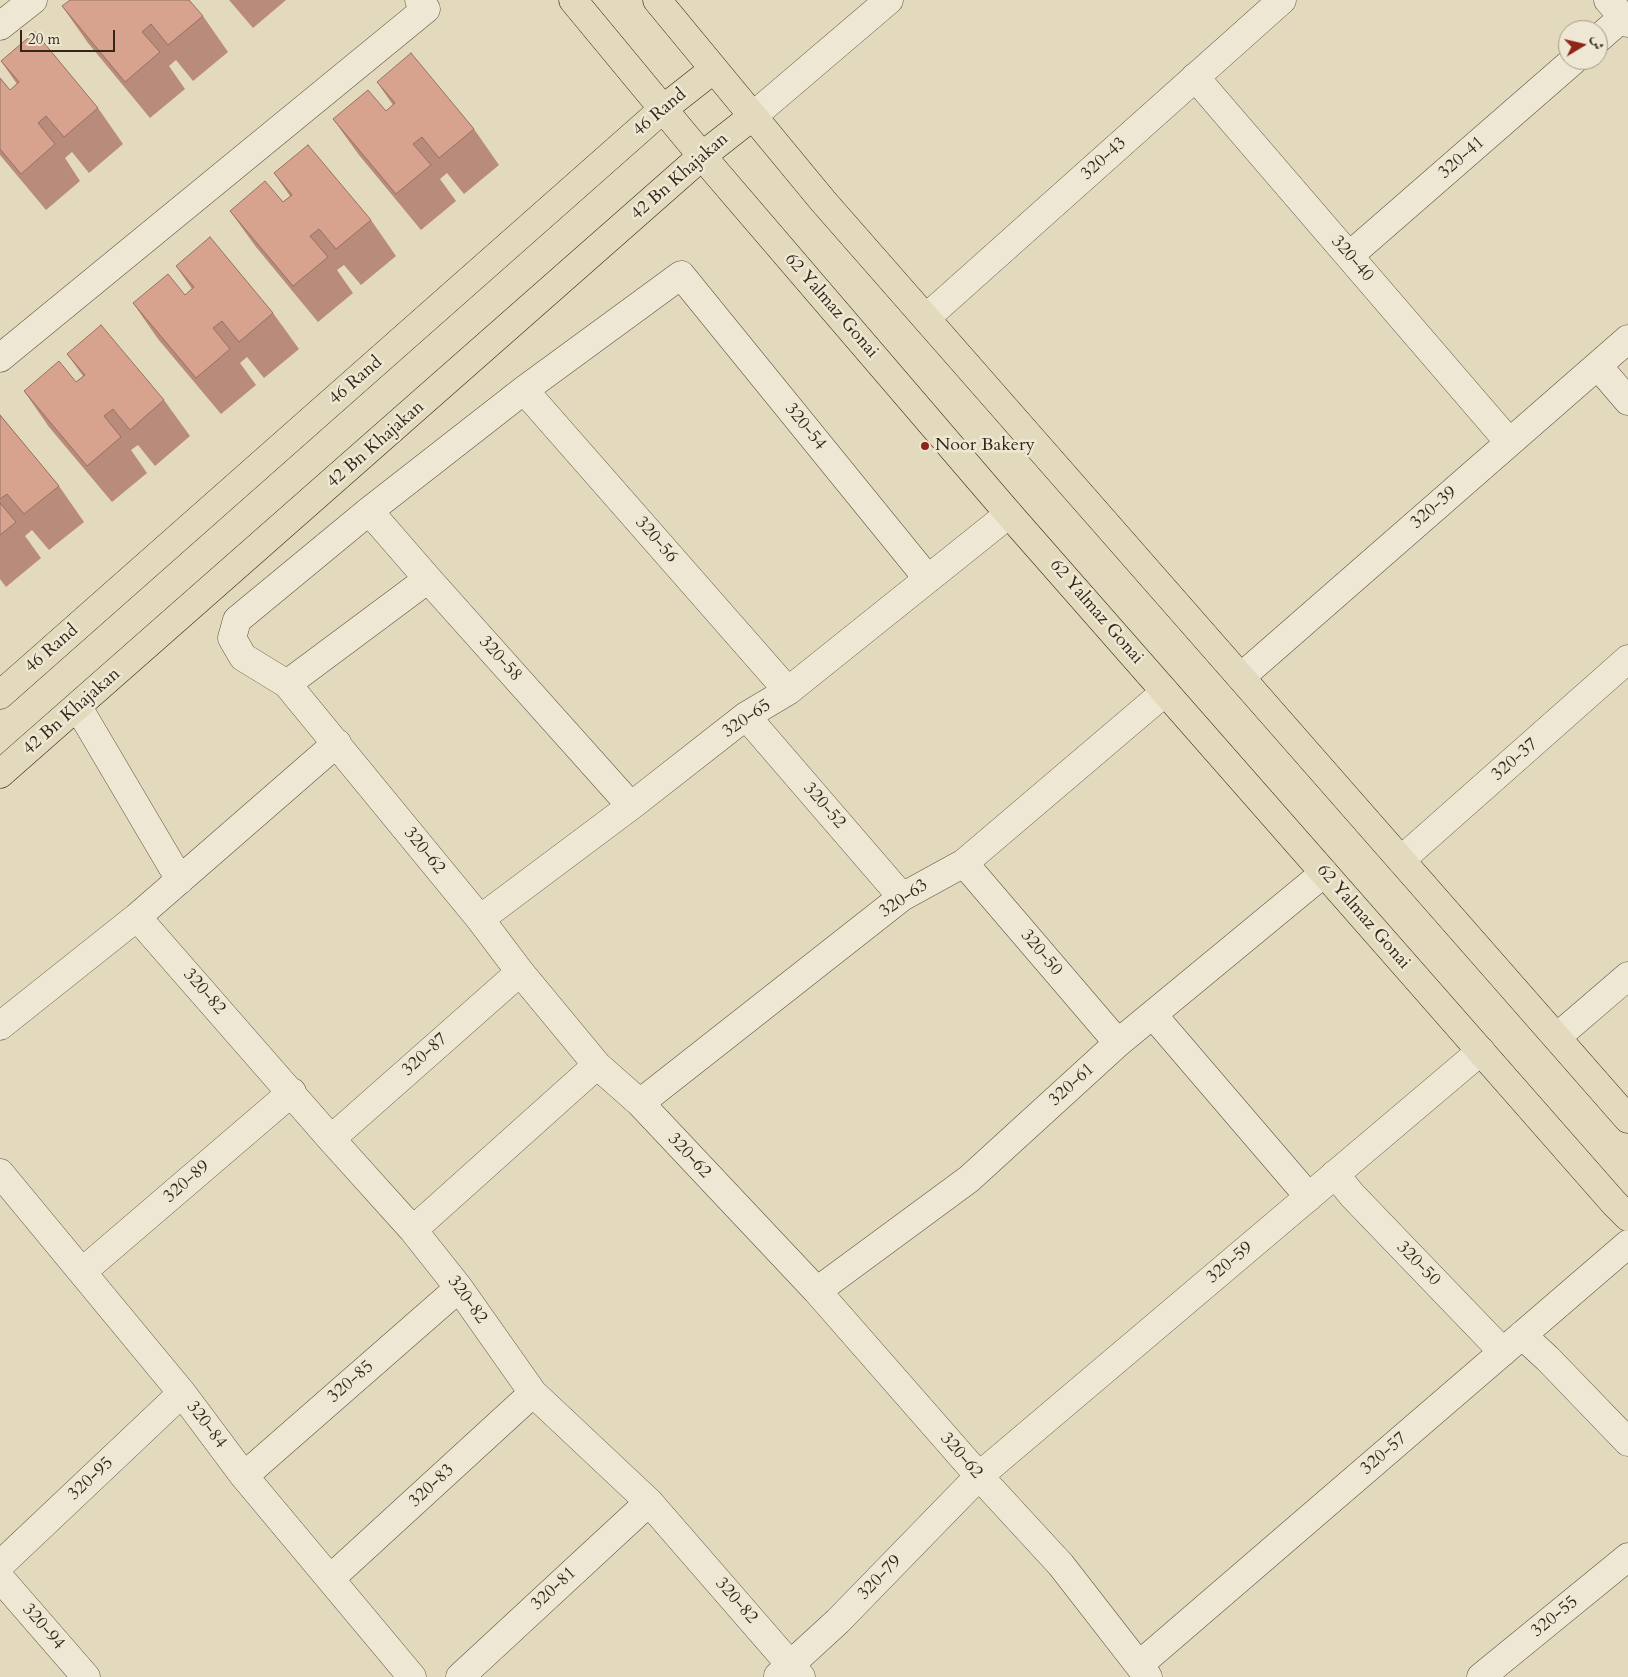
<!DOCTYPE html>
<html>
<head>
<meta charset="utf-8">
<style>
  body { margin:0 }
  #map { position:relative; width:1628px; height:1677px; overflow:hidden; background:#e3dabd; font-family:Cardo,Amiri,serif }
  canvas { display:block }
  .north { position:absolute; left:1558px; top:20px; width:50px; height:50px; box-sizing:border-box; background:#ede7d4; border:1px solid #a39a88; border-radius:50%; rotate:81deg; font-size:14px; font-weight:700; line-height:20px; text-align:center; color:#352716 }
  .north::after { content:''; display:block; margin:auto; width:18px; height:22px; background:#8f2418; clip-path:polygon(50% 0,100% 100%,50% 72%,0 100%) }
  .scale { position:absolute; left:20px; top:30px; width:95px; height:22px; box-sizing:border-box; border:2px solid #352716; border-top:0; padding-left:6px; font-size:15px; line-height:18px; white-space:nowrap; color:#352716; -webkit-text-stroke:4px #ede7d4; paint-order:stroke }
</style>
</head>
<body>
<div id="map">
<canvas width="1628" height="1677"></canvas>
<div class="north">ش</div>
<div class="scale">20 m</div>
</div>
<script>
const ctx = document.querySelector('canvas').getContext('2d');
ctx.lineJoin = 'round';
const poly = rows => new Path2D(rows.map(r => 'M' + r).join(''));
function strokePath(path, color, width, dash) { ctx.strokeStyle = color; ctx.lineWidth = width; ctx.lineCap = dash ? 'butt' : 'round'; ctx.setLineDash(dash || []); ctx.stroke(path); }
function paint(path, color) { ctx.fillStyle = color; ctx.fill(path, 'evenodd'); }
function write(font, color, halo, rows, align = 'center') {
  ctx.font = font + ' Cardo,serif'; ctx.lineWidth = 5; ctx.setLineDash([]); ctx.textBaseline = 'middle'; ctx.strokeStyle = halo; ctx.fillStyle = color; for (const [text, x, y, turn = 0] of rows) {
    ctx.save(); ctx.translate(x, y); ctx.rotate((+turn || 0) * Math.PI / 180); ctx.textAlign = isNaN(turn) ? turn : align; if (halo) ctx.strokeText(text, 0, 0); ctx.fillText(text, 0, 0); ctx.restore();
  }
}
const minor = poly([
  [1608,0,1628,23],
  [0,26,33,0],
  [1598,39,1623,17],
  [1195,77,1509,442],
  [753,116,889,0],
  [1349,256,1574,60],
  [926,318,1282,0],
  [0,358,426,9,419,0],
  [1598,366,1628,401],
  [524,390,788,691],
  [369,511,428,579,631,806],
  [928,579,681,275,524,390,369,511,237,620,232,638,243,657,287,684,480,919,520,972,597,1065,640,1103,817,1291,979,1476,1061,1565,1148,1677],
  [1241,677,1628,339],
  [287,684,428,579],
  [78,707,180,880],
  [746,716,902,897],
  [1401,860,1628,659],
  [964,863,1118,1043],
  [137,917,331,1139,413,1230,459,1288,533,1393,649,1502,801,1677],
  [480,919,631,806,746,716,788,691,1009,514],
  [1153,1015,1309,1197],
  [0,1026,137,917,337,743],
  [1557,1037,1628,976],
  [640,1103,902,897,964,863,1165,692],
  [331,1139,520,972],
  [0,1173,182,1393,244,1476,412,1677],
  [1335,1174,1352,1195,1503,1352],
  [413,1230,597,1065],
  [82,1272,292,1092],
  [817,1291,969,1179,1118,1043,1324,873],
  [1522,1335,1548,1359,1628,1442],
  [244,1476,459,1288],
  [0,1565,182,1393],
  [0,1578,86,1677],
  [330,1579,533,1393],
  [1139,1665,1628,1244],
  [778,1676,838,1621,979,1476,1481,1051],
  [460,1677,649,1502],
  [1481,1677,1628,1557]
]);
const major = poly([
  [573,0,702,156,1009,514,1614,1203,1628,1217],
  [657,0,823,201,1628,1119],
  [0,695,663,109,714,69],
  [0,774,702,156,753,116]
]);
strokePath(minor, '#605440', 29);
strokePath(major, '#352716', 29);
strokePath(minor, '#ede7d4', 28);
strokePath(major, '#e3dabd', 28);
paint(poly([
  [229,0,286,0,253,28],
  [62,6,203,16,228,52,193,81,176,60,169,66,185,89,150,118,88,43],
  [1,61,98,108,123,144,89,173,72,152,65,158,80,181,46,210,0,155,0,78,10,90,17,84],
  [377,82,474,129,499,165,464,194,447,173,440,179,456,201,421,230,359,155,333,119,386,111,393,105],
  [274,173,371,220,396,256,361,285,344,265,337,270,353,293,318,322,256,247,230,211,283,202,290,196],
  [176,266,273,313,299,349,264,378,247,357,240,363,256,385,221,414,158,339,133,303,185,295,192,289],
  [67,354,164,400,190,436,155,466,138,445,131,450,147,473,112,502,49,427,24,391,76,382,83,376],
  [0,415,59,486,84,522,49,550,32,530,25,536,41,558,6,587,0,579]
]), '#b98b7a');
const building = poly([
  [70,0,189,0,203,16,168,45,151,24,142,32,160,52,125,82,62,6,70,0],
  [35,32,98,108,64,137,46,116,38,123,55,144,21,174,0,149,0,78,10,90,19,82,1,61,35,32],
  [411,53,474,129,439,158,422,137,413,144,431,165,396,194,333,119,368,90,386,111,395,103,377,82,411,53],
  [308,145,371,220,336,249,319,229,310,236,328,257,293,286,230,211,265,181,283,202,292,195,274,173,308,145],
  [210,237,273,313,239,342,222,321,213,328,230,349,196,378,133,303,168,274,185,295,194,287,176,266,210,237],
  [101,325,164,400,130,430,113,409,104,416,121,437,87,466,24,391,59,361,76,382,85,375,67,354,101,325],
  [0,415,59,486,24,514,7,494,0,499,0,415],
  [0,503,16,522,0,535,0,503]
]);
paint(building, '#d7a28e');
strokePath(building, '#967163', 1);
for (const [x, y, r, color] of [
  [925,446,5,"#8f2418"]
]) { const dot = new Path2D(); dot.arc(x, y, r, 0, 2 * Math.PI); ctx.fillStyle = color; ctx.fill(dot); strokePath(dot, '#ede7d4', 2); }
write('18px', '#352716', '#ede7d4', [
  ["46 Rand",660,113,-40],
  ["320-41",1462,158,-41],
  ["320-43",1104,159,-42],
  ["42 Bn Khajakan",680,177,-41],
  ["320-40",1352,259,49],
  ["62 Yalmaz Gonai",831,306,49],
  ["46 Rand",356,381,-41],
  ["320-54",805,427,51],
  ["42 Bn Khajakan",376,445,-41],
  ["320-39",1434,508,-41],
  ["320-56",656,540,49],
  ["62 Yalmaz Gonai",1096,612,49],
  ["46 Rand",52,649,-41],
  ["320-58",500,659,48],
  ["42 Bn Khajakan",72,712,-41],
  ["320-65",747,719,-34],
  ["320-37",1515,760,-41],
  ["320-52",824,806,49],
  ["320-62",424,851,51],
  ["320-63",904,899,-34],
  ["62 Yalmaz Gonai",1363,917,49],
  ["320-50",1041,953,50],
  ["320-82",204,992,49],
  ["320-87",425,1055,-42],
  ["320-61",1072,1085,-42],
  ["320-62",689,1156,47],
  ["320-89",187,1182,-41],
  ["320-59",1230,1263,-40],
  ["320-50",1418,1264,46],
  ["320-82",467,1300,54],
  ["320-85",351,1382,-41],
  ["320-84",206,1425,53],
  ["320-57",1384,1454,-41],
  ["320-62",961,1456,49],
  ["320-95",91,1479,-43],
  ["320-83",432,1486,-43],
  ["320-79",880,1578,-46],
  ["320-81",554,1589,-43],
  ["320-82",736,1601,49],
  ["320-55",1555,1617,-39],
  ["320-94",43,1627,49]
]);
write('18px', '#352716', '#ede7d4', [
  ["Noor Bakery",935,446]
], 'left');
</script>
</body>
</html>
